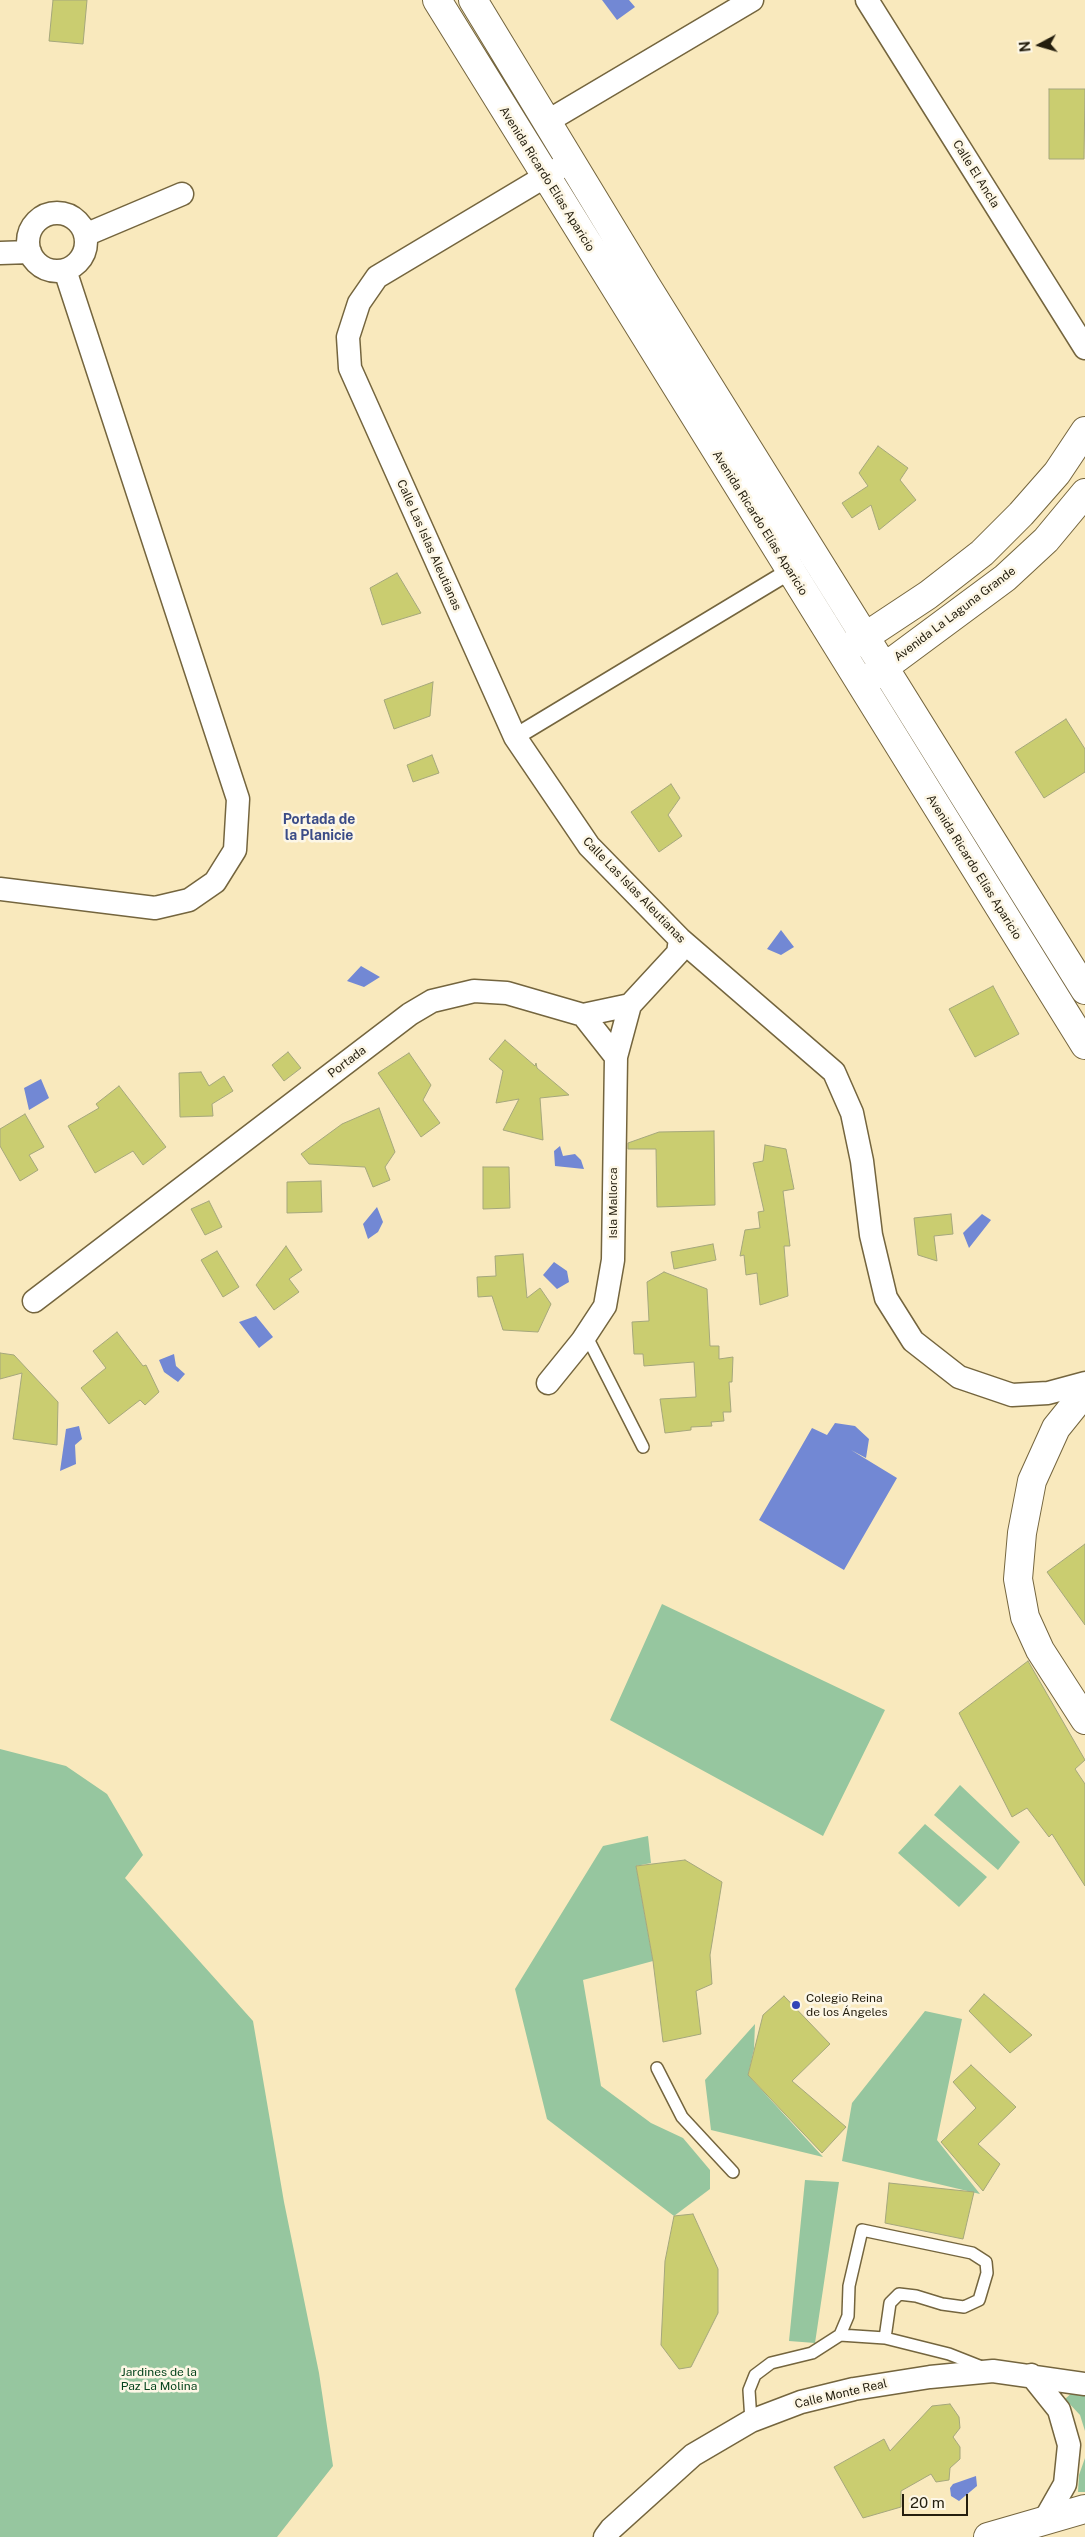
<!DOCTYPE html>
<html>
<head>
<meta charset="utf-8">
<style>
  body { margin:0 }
  #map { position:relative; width:1085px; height:2537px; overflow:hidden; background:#f9e9bd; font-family:"Public Sans",sans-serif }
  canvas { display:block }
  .north { position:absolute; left:1015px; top:20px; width:50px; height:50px; -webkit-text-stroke:4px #fdf7e6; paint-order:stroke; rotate:264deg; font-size:14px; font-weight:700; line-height:20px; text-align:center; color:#241e0e }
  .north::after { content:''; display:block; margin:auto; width:18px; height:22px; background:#241e0e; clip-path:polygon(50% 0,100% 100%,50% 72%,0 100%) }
  .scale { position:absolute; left:902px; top:2494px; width:66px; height:22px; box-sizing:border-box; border:2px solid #241e0e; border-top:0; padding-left:6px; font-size:15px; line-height:18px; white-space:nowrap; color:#241e0e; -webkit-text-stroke:4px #fdf7e6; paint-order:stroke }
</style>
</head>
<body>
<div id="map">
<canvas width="1085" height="2537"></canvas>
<div class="north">N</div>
<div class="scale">20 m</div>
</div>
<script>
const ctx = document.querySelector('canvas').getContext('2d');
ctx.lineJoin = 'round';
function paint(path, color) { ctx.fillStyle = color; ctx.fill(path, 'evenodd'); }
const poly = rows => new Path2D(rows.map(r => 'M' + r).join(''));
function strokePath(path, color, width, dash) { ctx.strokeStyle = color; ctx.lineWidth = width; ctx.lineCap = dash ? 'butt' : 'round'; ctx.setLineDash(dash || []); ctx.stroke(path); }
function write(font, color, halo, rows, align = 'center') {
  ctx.font = font + ' "Public Sans",sans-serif'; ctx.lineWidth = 5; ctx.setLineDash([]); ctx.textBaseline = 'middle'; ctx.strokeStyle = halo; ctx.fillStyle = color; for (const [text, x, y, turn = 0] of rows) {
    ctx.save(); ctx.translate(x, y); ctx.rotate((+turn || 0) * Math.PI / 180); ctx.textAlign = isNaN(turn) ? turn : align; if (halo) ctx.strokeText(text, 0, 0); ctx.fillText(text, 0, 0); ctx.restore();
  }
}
paint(poly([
  [662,1604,885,1710,823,1836,610,1720],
  [0,1749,66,1766,107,1794,143,1855,125,1878,253,2021,284,2202,319,2373,333,2466,277,2537,0,2537],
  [960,1785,1020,1842,998,1870,934,1815],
  [925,1824,987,1877,959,1907,898,1853],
  [648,1836,651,1863,636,1866,653,1961,583,1980,601,2086,651,2123,683,2138,710,2170,710,2189,674,2216,547,2119,515,1989,603,1846],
  [925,2011,962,2019,937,2140,980,2194,842,2161,852,2103],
  [755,2024,754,2049,748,2075,823,2157,711,2130,705,2080],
  [805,2180,839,2182,815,2343,789,2341],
  [1074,2391,1085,2396,1085,2431,1080,2415,1065,2399],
  [1085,2458,1085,2492,1078,2492,1079,2475]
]), '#96c69f');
paint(poly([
  [602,0,629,0,635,7,617,20],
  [781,930,794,947,781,955,767,949],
  [361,966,380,977,364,987,347,981],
  [41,1079,49,1098,29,1110,24,1088],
  [560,1146,563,1156,575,1154,581,1160,584,1169,555,1166,554,1151],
  [377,1207,383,1222,378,1232,368,1239,363,1224],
  [982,1214,991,1220,969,1248,963,1233],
  [554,1262,567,1271,569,1282,557,1289,543,1275],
  [256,1316,273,1337,259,1348,239,1322],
  [174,1354,176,1366,185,1374,178,1382,164,1372,159,1360],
  [835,1423,855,1426,869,1439,866,1458,851,1450,897,1478,844,1570,759,1520,812,1428,827,1435],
  [79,1426,82,1439,75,1445,76,1464,60,1471,66,1429],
  [976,2476,977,2486,959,2501,951,2496,950,2488,953,2484]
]), '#7288d4');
const building = poly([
  [53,0,87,0,83,44,49,41,53,0],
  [1049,89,1085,89,1084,159,1049,159,1049,89],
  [878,446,908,468,900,480,916,500,879,530,871,505,852,518,842,503,868,486,859,473,878,446],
  [397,573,421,613,382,625,370,588,397,573],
  [433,682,430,716,394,729,384,700,433,682],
  [1066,719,1085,749,1085,772,1044,798,1015,752,1066,719],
  [432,755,439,773,413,782,407,765,432,755],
  [671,784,680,798,668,815,682,836,659,852,631,812,671,784],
  [993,986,1019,1034,975,1057,949,1009,993,986],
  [505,1040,535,1066,536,1063,537,1068,569,1095,540,1098,543,1140,503,1130,519,1099,496,1103,503,1071,489,1059,505,1040],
  [288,1052,301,1068,284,1081,272,1065,288,1052],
  [409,1053,431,1085,423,1100,440,1123,421,1137,378,1073,409,1053],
  [201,1072,209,1086,224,1076,233,1091,212,1104,213,1116,180,1117,179,1073,201,1072],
  [119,1086,166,1147,143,1165,133,1151,95,1173,68,1126,99,1108,96,1104,119,1086],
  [379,1108,395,1152,385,1167,390,1180,373,1187,365,1167,309,1164,301,1154,342,1124,379,1108],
  [25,1114,44,1147,29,1155,38,1170,20,1181,0,1146,0,1129,25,1114],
  [714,1131,715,1205,657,1207,656,1149,628,1149,628,1143,659,1132,714,1131],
  [765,1145,786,1149,794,1189,783,1191,790,1246,784,1246,788,1296,760,1305,757,1273,746,1275,744,1255,740,1256,745,1230,760,1228,758,1212,764,1211,753,1163,763,1161,765,1145],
  [483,1167,509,1167,510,1208,483,1209,483,1167],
  [321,1181,322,1212,287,1213,287,1182,321,1181],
  [209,1201,222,1227,205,1235,191,1209,209,1201],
  [951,1214,953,1234,934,1236,937,1261,918,1255,914,1218,951,1214],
  [713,1244,716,1260,674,1269,671,1252,713,1244],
  [286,1246,302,1270,289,1279,299,1292,274,1310,256,1285,286,1246],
  [217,1251,239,1287,223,1297,201,1260,217,1251],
  [523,1254,527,1298,540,1288,551,1304,538,1332,503,1330,492,1296,478,1297,477,1277,496,1276,495,1256,523,1254],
  [664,1272,707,1289,710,1346,719,1346,719,1359,733,1357,732,1382,729,1382,731,1412,723,1412,724,1421,711,1422,712,1426,691,1427,691,1430,665,1433,660,1399,696,1397,694,1362,644,1366,643,1354,634,1354,632,1322,649,1321,647,1282,664,1272],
  [117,1332,143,1366,146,1365,159,1392,145,1405,140,1400,109,1424,81,1388,106,1368,93,1351,117,1332],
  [0,1353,14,1355,58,1402,57,1445,13,1439,22,1373,0,1379,0,1353],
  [1085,1544,1085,1625,1047,1572,1085,1544],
  [1028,1661,1085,1760,1075,1769,1085,1784,1085,1886,1052,1834,1049,1837,1027,1808,1012,1817,959,1713,1028,1661],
  [685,1860,722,1882,710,1955,712,1984,696,1991,701,2034,663,2042,653,1961,636,1866,685,1860],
  [984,1994,1032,2035,1010,2053,969,2011,984,1994],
  [784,1996,830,2044,792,2081,846,2127,822,2153,748,2075,763,2015,784,1996],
  [971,2065,1016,2107,978,2144,1000,2164,983,2191,941,2142,976,2108,953,2082,971,2065],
  [889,2183,974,2192,963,2239,885,2223,889,2183],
  [693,2214,718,2269,718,2313,691,2367,679,2369,661,2345,665,2261,674,2216,693,2214],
  [950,2404,959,2417,960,2428,953,2437,960,2447,960,2459,950,2468,949,2480,936,2482,931,2474,901,2491,901,2507,863,2518,834,2467,884,2439,890,2451,932,2406,950,2404]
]);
paint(building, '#cacd70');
strokePath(building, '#a5a77c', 1);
const service = poly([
  [586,1335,643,1447],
  [657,2068,682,2117,733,2172],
  [840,2335,885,2338,949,2354,982,2367],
  [751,2421,749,2390,755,2375,771,2363,812,2353,840,2335,848,2316,849,2286,862,2230,972,2253,986,2262,987,2273,979,2300,964,2307,942,2304,916,2296,899,2294,890,2303,885,2338]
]);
const pedestrian = poly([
  [515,737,790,571]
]);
const minor = poly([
  [867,0,1085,348],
  [548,121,752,0],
  [571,161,377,277,359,303,348,337,350,368,515,737,589,846,680,939,834,1072,852,1113,862,1161,871,1235,886,1298,913,1341,959,1377,1012,1395,1048,1393,1085,1383],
  '28 242a29 29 0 1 1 58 0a29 29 0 1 1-58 0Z',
  [85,235,182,194],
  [0,253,30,252],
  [0,889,155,908,189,900,215,882,235,850,238,799,65,270],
  [583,1015,616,1057],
  [34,1301,410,1014,432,1001,474,991,507,993,583,1015,630,1005,678,953,680,939],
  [548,1383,582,1341,605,1306,613,1260,616,1057,630,1005],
  [1031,2375,1059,2410,1069,2445,1065,2484,1044,2521],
  [605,2537,611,2529,693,2455,751,2421,801,2402,854,2389,930,2377,993,2371,1085,2384]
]);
const tertiary = poly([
  [437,0,1085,1045],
  [473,0,646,285,1085,990],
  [851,646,928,595,982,553,1021,514,1057,473,1085,431],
  [870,678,1005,578,1046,540,1085,493],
  [1085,1392,1056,1428,1032,1481,1022,1533,1018,1579,1025,1617,1040,1650,1085,1720],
  [988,2537,1085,2509]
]);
strokePath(service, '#74653e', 14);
strokePath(pedestrian, '#74653e', 19);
strokePath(minor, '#74653e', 25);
strokePath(tertiary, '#74653e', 30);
strokePath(service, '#fff', 11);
strokePath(pedestrian, '#fff', 16);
strokePath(minor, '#fff', 22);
strokePath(tertiary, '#fff', 28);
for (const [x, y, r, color] of [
  [796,2005,5,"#3345b7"]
]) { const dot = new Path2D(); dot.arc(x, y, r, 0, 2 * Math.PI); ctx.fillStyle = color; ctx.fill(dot); strokePath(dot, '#fdf7e6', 2); }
write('12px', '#241e0e', '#fdf7e6', [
  ["Calle El Ancla",976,174,58],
  ["Avenida Ricardo Elías Aparicio",547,179,58],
  ["Avenida Ricardo Elías Aparicio",760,523,58],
  ["Calle Las Islas Aleutianas",429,545,66],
  ["Avenida La Laguna Grande",955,614,-37],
  ["Avenida Ricardo Elías Aparicio",974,867,58],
  ["Calle Las Islas Aleutianas",634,890,46],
  ["Portada",347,1062,-37],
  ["Isla Mallorca",613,1203,-90],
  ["Calle Monte Real",841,2394,-13]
]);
write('12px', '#241e0e', '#fdf7e6', [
  ["Colegio Reina",806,1998],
  ["de los Ángeles",806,2012]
], 'left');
write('12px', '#06441d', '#fdf7e6', [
  ["Jardines de la",159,2372],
  ["Paz La Molina",159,2386]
]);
write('bold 14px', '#3b4c87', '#fdf7e6', [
  ["Portada de",319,820],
  ["la Planicie",319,836]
]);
</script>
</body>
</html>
